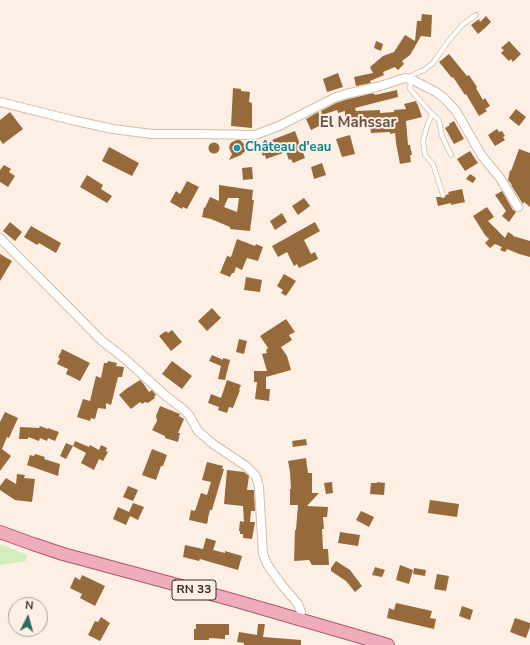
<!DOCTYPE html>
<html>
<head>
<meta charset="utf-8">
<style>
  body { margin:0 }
  #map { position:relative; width:530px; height:645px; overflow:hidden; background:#fdefe3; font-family:"Nunito Sans",sans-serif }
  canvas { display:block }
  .north { position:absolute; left:8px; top:597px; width:40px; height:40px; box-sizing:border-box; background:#fdefe3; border:1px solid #ada197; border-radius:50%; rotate:6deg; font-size:11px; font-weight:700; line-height:16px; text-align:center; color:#342c24 }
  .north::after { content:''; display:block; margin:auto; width:14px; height:18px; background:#2c6d5c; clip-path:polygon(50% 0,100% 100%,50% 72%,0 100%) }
</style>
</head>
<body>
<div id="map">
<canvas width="530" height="645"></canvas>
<div class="north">N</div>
</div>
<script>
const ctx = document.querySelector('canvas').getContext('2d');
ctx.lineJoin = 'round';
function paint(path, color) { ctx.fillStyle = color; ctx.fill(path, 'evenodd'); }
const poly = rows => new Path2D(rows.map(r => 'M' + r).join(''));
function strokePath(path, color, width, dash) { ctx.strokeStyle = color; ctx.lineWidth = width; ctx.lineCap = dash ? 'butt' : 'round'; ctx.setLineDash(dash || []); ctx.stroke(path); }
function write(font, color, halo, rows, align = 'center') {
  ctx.font = font + ' "Nunito Sans",sans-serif'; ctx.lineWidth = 4; ctx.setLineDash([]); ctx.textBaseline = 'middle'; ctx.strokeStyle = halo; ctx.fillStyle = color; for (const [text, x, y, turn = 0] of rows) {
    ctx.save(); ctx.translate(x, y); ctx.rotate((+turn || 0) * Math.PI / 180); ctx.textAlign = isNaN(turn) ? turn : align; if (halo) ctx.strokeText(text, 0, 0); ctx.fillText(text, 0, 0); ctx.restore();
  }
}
paint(poly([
  [0,544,27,555,26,561,0,565]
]), '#d4edbe');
paint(poly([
  [422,14,432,15,431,37,421,36,410,55,402,61,404,64,398,70,395,67,383,72,384,75,370,81,371,83,356,86,354,77,373,73,370,67,383,56,394,52,405,35,415,41,417,21,421,21],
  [486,16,491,22,485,28,478,34,471,25,479,19,480,22],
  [376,41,383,44,381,51,374,48],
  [509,41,521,54,513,62,511,59,509,61,501,53,504,50,501,48],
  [449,54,467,76,469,75,477,87,476,88,483,100,485,98,490,106,485,109,487,111,479,116,466,94,465,95,453,77,452,78,439,62],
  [338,73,343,87,327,92,323,79],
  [233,88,241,89,241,91,250,92,249,102,252,103,252,128,231,126],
  [397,90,398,97,355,108,356,111,380,110,380,113,394,112,394,110,406,109,404,104,416,101,417,104,418,105,422,117,406,121,408,145,410,145,412,155,410,155,411,162,400,164,396,143,395,133,390,134,390,132,371,133,370,126,348,128,347,122,345,122,345,111,338,113,337,110,322,115,321,111,336,103,345,100,373,93,373,94,375,94,375,95],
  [516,109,526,117,519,126,509,118],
  [10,112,23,129,3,144,0,140,0,120],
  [318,112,323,124,311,130,306,119],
  [454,121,464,139,454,144,445,128,450,125,449,124],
  [497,129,499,132,502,131,505,136,503,137,505,140,495,146,488,135],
  [295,131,305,158,293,163,291,159,289,160,286,152,266,159,265,155,263,156,259,145],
  [350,135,355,154,342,157,336,139],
  [237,140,240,140,244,144,246,149,245,151,241,155,229,160,232,154,229,148,230,144,232,142],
  '208.5 148a5.5 5.5 0 1 1 11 0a5.5 5.5 0 1 1-11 0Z',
  [109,147,139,163,132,176,102,161],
  [519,149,530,153,530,207,524,202,523,204,511,185,512,185,508,180,510,170,511,171],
  [470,151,478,163,465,171,457,159],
  [322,163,326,175,314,179,311,167],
  [4,165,11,169,9,172,15,176,8,187,0,182,0,170],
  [252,167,253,179,243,180,242,168],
  [470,174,476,178,473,183,466,179],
  [87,175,103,185,101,189,112,196,107,203,80,187],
  [187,181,199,187,187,209,183,207,182,209,170,202,176,191,180,194],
  [219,185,253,190,252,200,254,200,250,231,230,229,230,227,211,219,202,217,204,207,205,208,210,197,219,201],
  [228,198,239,198,237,212,224,207],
  [462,189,465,202,451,205,451,203,438,206,436,197,440,197,442,198,444,198,446,195,449,194,448,192],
  [502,191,513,210,516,212,509,222,502,216,506,211,495,195],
  [304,198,310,206,298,215,292,206],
  [487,207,494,217,488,221,505,238,508,232,513,235,513,236,530,241,530,257,519,254,507,249,505,252,500,250,502,247,495,244,490,248,485,243,489,239,485,235,473,216],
  [282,213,287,222,275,230,270,221],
  [10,222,22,232,15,241,3,231],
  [315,222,320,231,304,240,311,254,315,252,318,259,299,268,297,264,294,266,287,252,278,257,272,246],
  [31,226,61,243,56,253,39,243,37,245,24,237],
  [237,239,255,246,256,244,263,247,258,261,247,258,242,270,236,267,234,273,232,273,230,277,220,273,227,256,231,257],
  [0,254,12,261,0,281],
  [284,274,296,281,286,296,281,293,283,290,277,286],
  [246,277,262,280,260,292,244,290],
  [212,308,221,318,207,331,198,321],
  [286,319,295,332,289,335,292,340,281,347,287,356,291,370,266,377,266,389,270,389,269,401,255,399,257,382,254,382,254,371,267,371,262,354,267,353,266,350,268,348,260,336],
  [172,330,182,342,171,351,159,336,166,331,168,333],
  [239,339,247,341,244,354,236,352],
  [62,349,90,363,80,381,66,374,68,369,57,364,60,358,58,358],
  [212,355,223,360,223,358,230,360,225,380,218,379,221,366,209,361],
  [108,361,117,363,116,366,124,367,122,377,118,377,111,405,106,403,106,409,98,408,95,419,91,418,90,421,77,417,83,399,90,401,96,376,101,378,104,363,107,363],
  [172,361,192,376,182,389,162,374],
  [140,380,143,383,149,392,152,390,156,395,154,397,155,398,148,403,145,402,142,404,140,402,131,409,119,395,126,389],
  [227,380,241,385,239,390,240,390,233,408,229,407,227,413,218,410,219,407,208,403,211,394,221,398],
  [160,406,180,414,179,416,184,419,178,433,180,433,178,442,165,438,165,436,152,430,157,421,156,416],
  [5,412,18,418,9,438,7,437,2,449,11,456,0,471,0,422],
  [40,426,48,429,48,428,59,432,55,441,48,438,47,441,40,438,39,441,28,437,28,439,19,439,20,427,39,428],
  [306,439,307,445,293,447,292,441],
  [75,441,89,447,90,445,99,450,101,445,107,448,106,451,108,452,103,461,99,459,94,470,81,463,86,453,73,446,66,459,60,456,66,443,73,446],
  [152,449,167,455,163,466,161,466,156,480,142,475],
  [35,454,45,457,44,459,60,464,58,476,27,465,30,455,34,456],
  [306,458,308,473,312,473,312,493,319,493,307,506,328,507,327,517,323,517,324,529,322,529,323,549,328,549,329,565,312,565,309,560,294,561,295,530,296,530,298,505,290,505,290,489,291,489,290,472,288,461],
  [207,462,223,466,222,469,224,469,212,510,210,510,208,518,208,520,207,524,189,520,191,510,195,511,201,493,207,495,211,482,202,480],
  [227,470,244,472,249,476,247,490,254,490,255,511,251,511,250,522,255,522,252,539,243,538,243,534,240,534,240,531,239,531,240,521,244,522,243,506,224,504],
  [17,474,25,475,24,478,35,479,32,502,15,500,0,490,0,486,6,478,16,484],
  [332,482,333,493,326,494,324,483],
  [377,482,385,483,384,495,370,494,371,483,377,483],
  [128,486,138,490,133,501,123,497],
  [430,500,459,504,457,517,428,513],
  [133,503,144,507,138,520,130,516,126,525,113,519,118,507,129,512],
  [361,511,374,517,369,527,356,520],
  [340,532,360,535,358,546,338,543],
  [206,538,216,541,213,550,225,553,225,551,242,556,238,570,200,559,199,561,183,557,185,545,203,549],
  [336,561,350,570,362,586,355,592,346,581,331,571,331,568],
  [400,565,413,570,409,584,396,580],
  [375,567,385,570,382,577,372,575],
  [414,568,426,570,425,576,413,574],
  [437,574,449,576,446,591,434,589],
  [82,575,105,586,95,606,80,598,82,594,70,588,75,577,80,580],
  [396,603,432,611,430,618,436,619,434,629,387,618,389,608,394,610],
  [462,606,473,610,470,620,459,616],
  [101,617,110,623,100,641,88,635,95,621,98,622],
  [515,618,530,623,530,627,526,638,510,632],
  [196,624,229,624,229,635,225,635,225,639,209,638,209,640,194,640,194,629,196,629],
  [258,624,265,624,263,637,301,640,301,645,244,645,244,643,237,642,239,632,257,635]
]), '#976a3c');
const lane = poly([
  [408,77,424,70,433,63,447,43,462,25,476,15],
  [411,79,410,89,432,114,439,120,442,136,451,155],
  [432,114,427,126,423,141,425,155,433,164,443,195]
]);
const street = poly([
  [0,102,76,121,113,129,152,134,201,134,255,135,279,126,334,98,346,94,377,87,405,78,411,79,436,92,444,98,456,111,482,156,500,178,518,207],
  [0,238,101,340,124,358,166,396,183,409,189,415,198,431,213,444,246,466,256,476,259,487,263,554,267,564,281,584,298,604,301,612,299,620]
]);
const primary = poly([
  [0,532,33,544,63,554,233,600,388,645]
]);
strokePath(lane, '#d3beaa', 5.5);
strokePath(street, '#d3beaa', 10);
strokePath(primary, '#a75b68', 14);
strokePath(lane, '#fff', 4);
strokePath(street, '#fff', 8);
strokePath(primary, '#efacbb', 12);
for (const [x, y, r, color] of [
  [237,148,4,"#0f9aa8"]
]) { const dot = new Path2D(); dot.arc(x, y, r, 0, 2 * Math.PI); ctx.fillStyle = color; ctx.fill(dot); strokePath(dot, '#fdefe3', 1.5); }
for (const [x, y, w] of [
  [194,590,44]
]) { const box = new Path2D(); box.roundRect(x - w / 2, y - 10, w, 20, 3); ctx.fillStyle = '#fdefe3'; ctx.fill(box); strokePath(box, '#342c24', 1); }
write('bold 12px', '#342c24', null, [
  ["RN 33",194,590]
]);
write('bold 13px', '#0d838f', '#fdefe3', [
  ["Château d'eau",245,148]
], 'left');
write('bold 15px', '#665342', '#fdefe3', [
  ["El Mahssar",358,123]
]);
</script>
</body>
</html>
